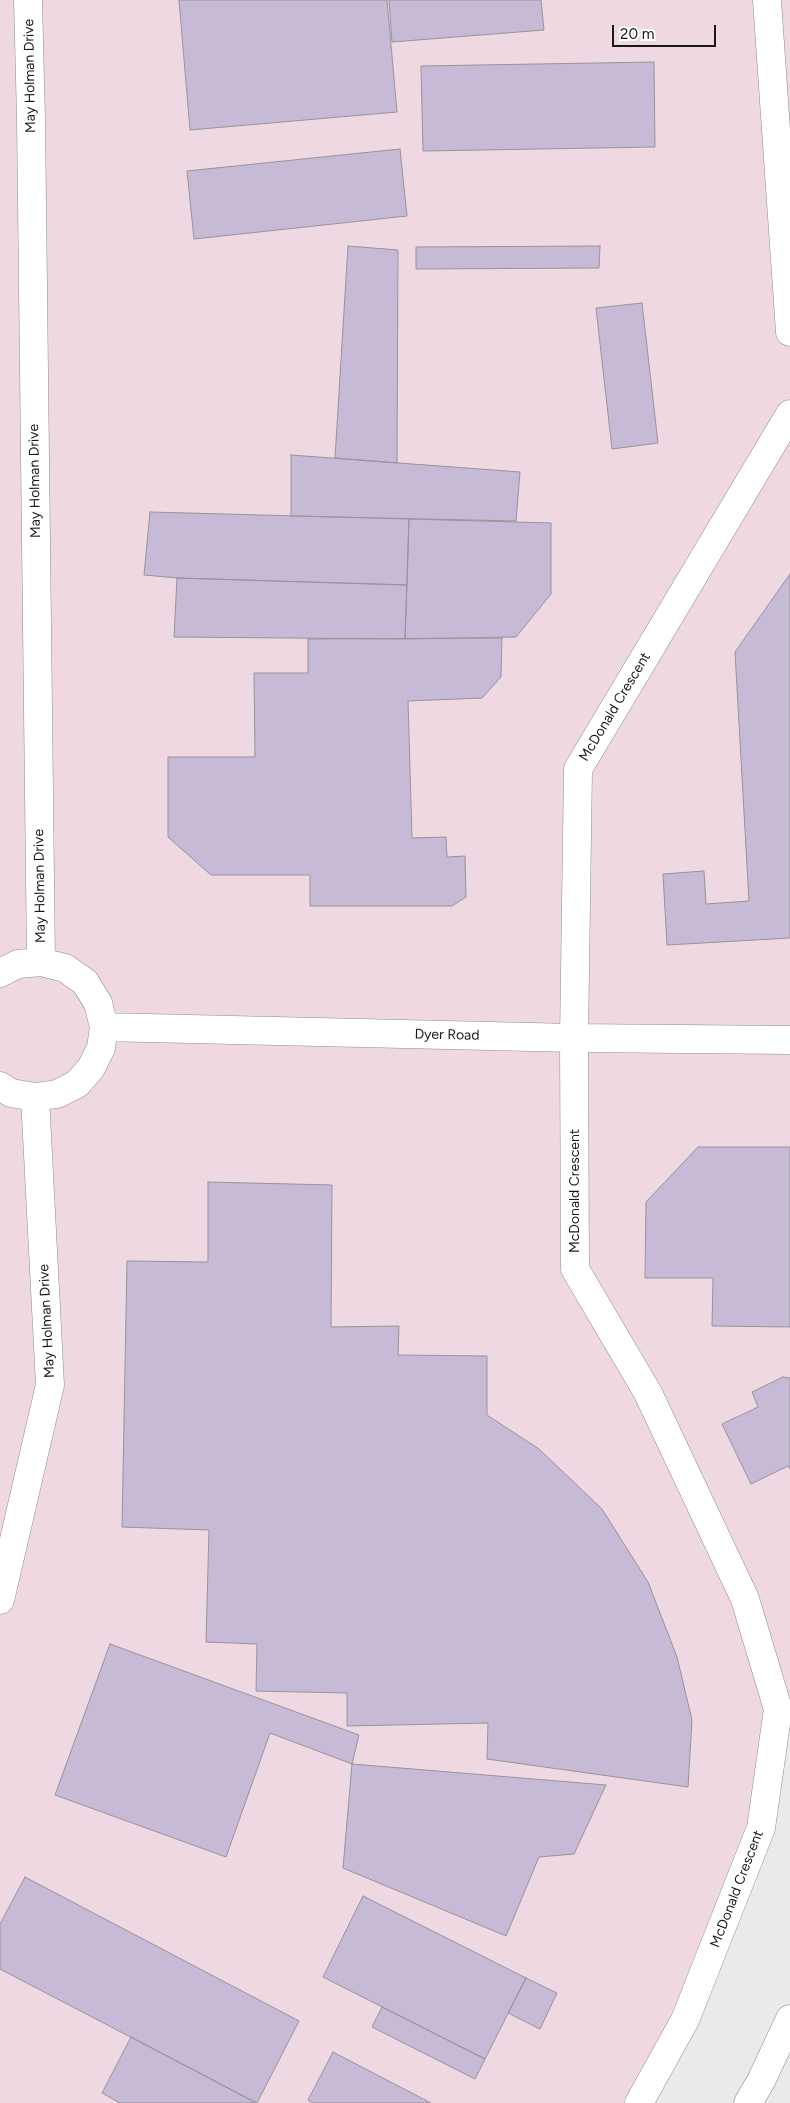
<!DOCTYPE html>
<html>
<head>
<meta charset="utf-8">
<style>
  body { margin:0 }
  #map { position:relative; width:790px; height:2103px; overflow:hidden; background:#e8eaec; font-family:Figtree,sans-serif }
  canvas { display:block }
  .scale { position:absolute; left:612px; top:25px; width:104px; height:22px; box-sizing:border-box; border:2px solid #181819; border-top:0; padding-left:6px; font-size:15px; line-height:18px; white-space:nowrap; color:#181819; -webkit-text-stroke:4px #fff; paint-order:stroke }
</style>
</head>
<body>
<div id="map">
<canvas width="790" height="2103"></canvas>
<div class="scale">20 m</div>
</div>
<script>
const ctx = document.querySelector('canvas').getContext('2d');
ctx.lineJoin = 'round';
function paint(path, color) { ctx.fillStyle = color; ctx.fill(path, 'evenodd'); }
const poly = rows => new Path2D(rows.map(r => 'M' + r).join(''));
function strokePath(path, color, width, dash) { ctx.strokeStyle = color; ctx.lineWidth = width; ctx.lineCap = dash ? 'butt' : 'round'; ctx.setLineDash(dash || []); ctx.stroke(path); }
function write(font, color, halo, rows, align = 'center') {
  ctx.font = font + ' Figtree,sans-serif'; ctx.lineWidth = 5; ctx.setLineDash([]); ctx.textBaseline = 'middle'; ctx.strokeStyle = halo; ctx.fillStyle = color; for (const [text, x, y, turn = 0] of rows) {
    ctx.save(); ctx.translate(x, y); ctx.rotate((+turn || 0) * Math.PI / 180); ctx.textAlign = isNaN(turn) ? turn : align; if (halo) ctx.strokeText(text, 0, 0); ctx.fillText(text, 0, 0); ctx.restore();
  }
}
paint(poly([
  [0,0,790,0,790,1699,783,1701,760,1834,640,2103,0,2103]
]), '#f0d8e3');
const building = poly([
  [179,0,387,0,397,112,190,130,179,0],
  [389,0,541,0,544,30,392,42,389,0],
  [654,62,655,147,423,151,421,66,654,62],
  [400,149,407,216,194,239,187,171,400,149],
  [348,246,398,250,397,463,335,458,348,246],
  [600,246,599,268,416,269,416,247,600,246],
  [642,303,658,443,612,449,596,308,642,303],
  [291,455,520,472,516,521,291,516,291,455],
  [150,512,409,519,407,585,177,578,144,575,150,512],
  [409,519,551,523,551,594,516,637,405,639,409,519],
  [790,574,790,938,667,945,663,874,704,871,706,904,749,901,735,652,790,574],
  [177,578,407,585,405,639,174,637,177,578],
  [502,638,501,677,482,698,408,701,412,838,446,837,447,857,465,856,466,897,452,906,310,906,310,875,211,875,168,837,168,757,255,757,254,673,308,673,308,639,502,638],
  [698,1147,790,1147,790,1327,712,1326,713,1278,645,1278,646,1202,698,1147],
  [208,1182,332,1185,331,1327,399,1326,398,1355,487,1356,487,1415,539,1449,602,1509,648,1582,677,1657,692,1720,688,1787,487,1759,488,1723,347,1726,347,1693,256,1691,257,1644,206,1642,209,1530,122,1527,127,1261,208,1262,208,1182],
  [783,1377,790,1378,790,1469,788,1466,751,1484,722,1424,758,1407,752,1392,783,1377],
  [110,1644,359,1735,352,1764,270,1733,226,1857,55,1795,110,1644],
  [352,1764,606,1785,574,1854,539,1857,506,1936,343,1868,352,1764],
  [25,1877,299,2021,257,2103,0,1969,0,1924,25,1877],
  [363,1896,526,1978,485,2059,323,1977,363,1896],
  [526,1978,557,1993,540,2029,508,2013,526,1978],
  [382,2007,485,2059,475,2079,372,2027,382,2007],
  [131,2037,256,2103,120,2103,102,2093,131,2037],
  [333,2052,431,2103,313,2103,308,2100,333,2052]
]);
paint(building, '#c7bad7');
strokePath(building, '#969598', 1);
const minor = poly([
  [28,0,31,119,41,962],
  [767,0,790,332],
  [0,973,18,964,41,962,65,968,85,982,98,1003,104,1027,101,1048,91,1068,77,1084,57,1094,35,1097,11,1093,0,1086],
  [104,1027,574,1038,790,1040],
  [0,1600,50,1385,35,1097],
  [639,2103,685,2020,761,1828,778,1709,745,1599,648,1393,575,1269,574,1038,578,769,790,414]
]);
const primary = poly([
  [748,2103,761,2081,790,2019]
]);
strokePath(minor, '#8b8c8e', 29);
strokePath(primary, '#8b8c8e', 29);
strokePath(minor, '#fff', 28);
strokePath(primary, '#fff', 28);
write('14px', '#181819', '#fff', [
  ["May Holman Drive",30,76,-91],
  ["May Holman Drive",35,481,-91],
  ["McDonald Crescent",615,707,-59],
  ["May Holman Drive",40,886,-91],
  ["Dyer Road",447,1035,1],
  ["McDonald Crescent",575,1191,-90],
  ["May Holman Drive",47,1321,-93],
  ["McDonald Crescent",737,1889,-69]
]);
</script>
</body>
</html>
